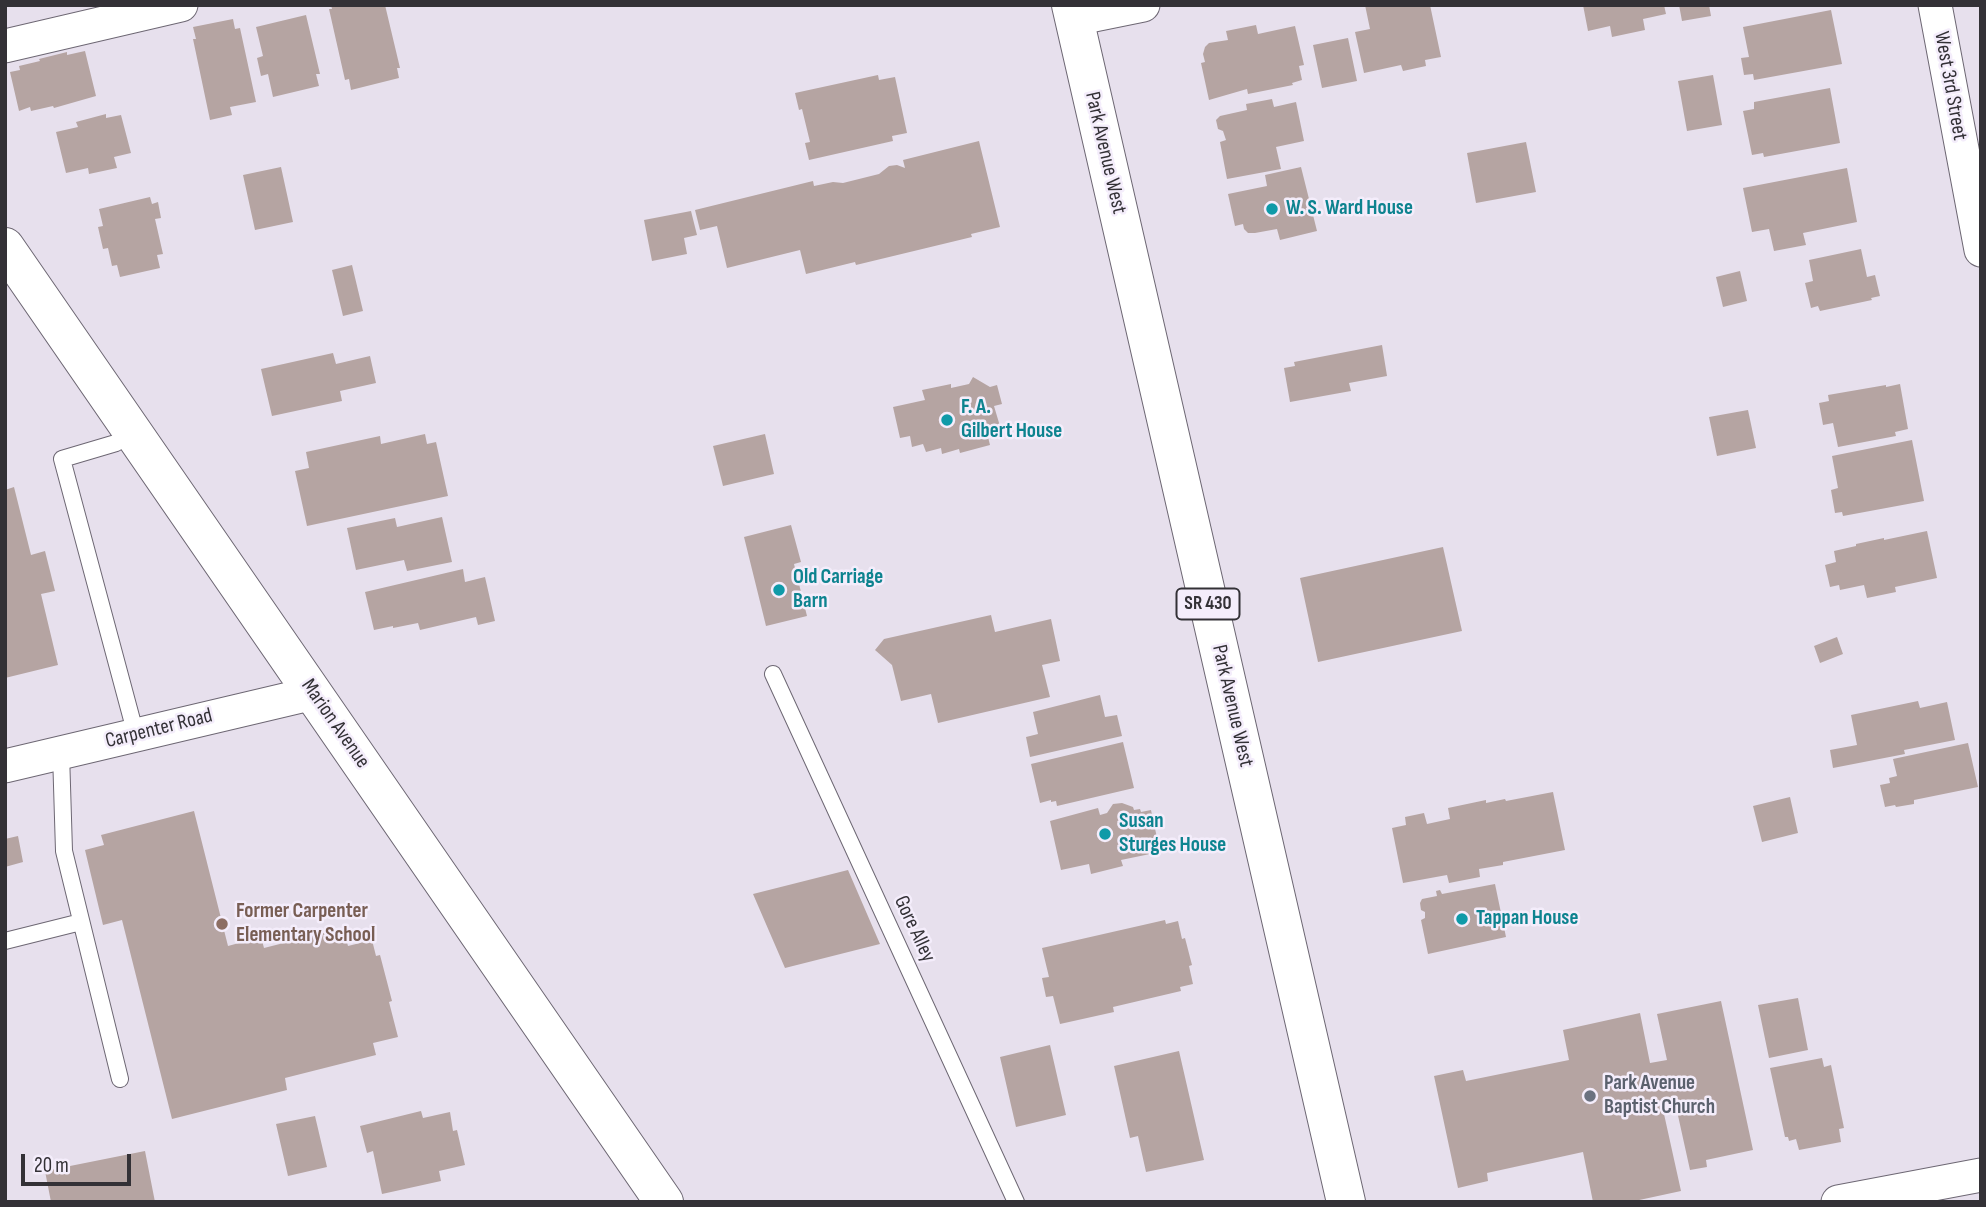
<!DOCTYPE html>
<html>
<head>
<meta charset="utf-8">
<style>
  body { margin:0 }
  #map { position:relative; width:1986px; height:1207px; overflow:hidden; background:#e7e0ed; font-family:"Sofia Sans Condensed",sans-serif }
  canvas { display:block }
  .frame { position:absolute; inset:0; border:7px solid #333136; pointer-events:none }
  .scale { position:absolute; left:21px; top:1154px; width:110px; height:32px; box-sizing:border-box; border:4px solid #333136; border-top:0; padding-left:9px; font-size:21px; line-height:24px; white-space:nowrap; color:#333136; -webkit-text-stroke:5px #f4edfb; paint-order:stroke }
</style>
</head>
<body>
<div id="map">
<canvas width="1986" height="1207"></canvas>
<div class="frame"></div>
<div class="scale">20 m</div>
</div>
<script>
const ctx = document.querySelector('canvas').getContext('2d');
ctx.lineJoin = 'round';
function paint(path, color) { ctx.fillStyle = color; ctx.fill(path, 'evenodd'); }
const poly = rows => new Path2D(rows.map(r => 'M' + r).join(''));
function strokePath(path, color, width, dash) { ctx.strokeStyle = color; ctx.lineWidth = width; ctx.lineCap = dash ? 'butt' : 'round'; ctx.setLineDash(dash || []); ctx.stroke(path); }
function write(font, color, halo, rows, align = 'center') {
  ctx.font = font + ' "Sofia Sans Condensed",sans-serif'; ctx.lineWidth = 5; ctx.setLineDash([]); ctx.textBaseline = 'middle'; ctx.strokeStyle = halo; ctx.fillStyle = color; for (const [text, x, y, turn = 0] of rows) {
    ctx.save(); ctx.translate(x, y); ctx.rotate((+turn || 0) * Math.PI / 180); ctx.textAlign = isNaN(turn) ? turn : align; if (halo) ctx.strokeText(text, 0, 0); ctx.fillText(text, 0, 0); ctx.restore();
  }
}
paint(poly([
  [331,5,385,5,400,68,397,68,399,78,351,90,349,79,345,80,329,9,332,9],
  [1365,5,1430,5,1441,57,1425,60,1426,66,1403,71,1401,65,1364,73,1355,32,1370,29],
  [1583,5,1664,5,1666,14,1643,19,1645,30,1612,37,1610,26,1588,31],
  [1679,5,1709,5,1711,16,1682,21],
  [1831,10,1842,64,1754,80,1753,74,1744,75,1741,58,1749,57,1743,27],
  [306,15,320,74,316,74,319,86,273,97,268,74,261,76,257,58,263,56,256,27],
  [233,19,235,29,240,28,256,102,230,107,232,115,210,120,193,39,196,39,193,27],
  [1256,25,1258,34,1295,26,1304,65,1299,66,1302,80,1292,83,1293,85,1248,94,1247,89,1209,100,1201,63,1205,62,1203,54,1205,47,1209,43,1228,40,1226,31],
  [1348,38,1357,81,1322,88,1313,45],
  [85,51,96,96,54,108,53,106,31,111,30,107,19,111,10,72,20,70,19,66,40,61,39,59,67,52,67,55],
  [878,75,879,80,895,77,907,133,892,136,893,141,809,160,805,143,810,142,802,109,799,110,795,93],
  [1713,75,1722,125,1687,131,1678,81],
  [1830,88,1840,143,1764,157,1763,153,1752,155,1743,111,1754,109,1754,102],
  [1272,99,1274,107,1296,102,1304,141,1276,147,1281,169,1227,179,1220,142,1226,140,1223,131,1218,129,1216,120,1220,116,1247,110,1246,104],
  [106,114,106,118,121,115,131,153,114,157,117,168,89,174,88,168,66,173,56,132,78,127,76,122],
  [979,141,1000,227,971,234,972,237,856,265,855,262,806,274,800,250,727,268,717,226,700,230,695,210,813,181,814,186,833,182,843,183,879,174,889,166,897,165,905,168,903,160],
  [1526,142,1536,192,1476,203,1467,153],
  [281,167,293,222,255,230,243,175],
  [1301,167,1317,231,1280,240,1277,229,1255,233,1248,233,1244,229,1243,224,1235,226,1228,194,1267,186,1265,175],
  [1847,168,1857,222,1803,233,1806,245,1774,251,1769,229,1752,232,1743,188],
  [150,197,152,204,158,202,161,218,155,219,163,254,157,255,160,268,120,277,117,265,112,266,108,248,103,249,98,227,103,226,99,209],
  [691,211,697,235,684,238,687,254,652,261,644,220],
  [1861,249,1867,277,1875,275,1880,296,1871,298,1872,300,1820,311,1818,306,1811,308,1805,283,1813,281,1809,260],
  [352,265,363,311,343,316,332,270],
  [1740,271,1747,301,1723,307,1716,277],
  [1382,345,1387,376,1349,383,1351,391,1290,402,1284,368,1295,366,1294,362],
  [333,353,336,364,370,356,376,383,340,391,342,401,272,416,261,369],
  [973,377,990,387,997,385,1002,404,994,406,1002,433,988,437,990,445,960,453,959,449,942,454,941,448,926,452,923,444,912,447,910,436,900,438,893,407,925,400,922,390,951,384,951,388,969,384],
  [1900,384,1908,429,1895,432,1896,436,1838,447,1833,423,1823,425,1819,403,1829,401,1828,395,1886,385,1886,387],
  [1748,410,1756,448,1717,456,1709,417],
  [425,434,427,444,436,442,448,496,307,526,295,471,309,468,306,452,380,436,381,444],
  [765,434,774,474,723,486,713,446],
  [1912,440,1924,501,1843,516,1842,512,1835,513,1831,490,1838,488,1832,456],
  [14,487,31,555,45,551,55,591,41,594,58,665,5,678,5,490],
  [442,517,452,562,407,571,404,560,356,570,347,528,395,518,397,527],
  [791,525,801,562,794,564,807,616,766,626,744,537],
  [1927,531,1937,578,1895,587,1896,592,1867,598,1864,585,1840,590,1839,585,1830,587,1825,565,1836,562,1834,551,1856,546,1856,544,1884,538,1884,540],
  [1443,547,1462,631,1318,662,1300,578],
  [463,569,465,582,485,577,495,621,478,625,476,617,420,630,418,623,393,628,393,626,374,630,365,592],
  [991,615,995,632,1051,619,1060,661,1042,665,1050,697,938,723,931,694,901,701,892,665,875,650,884,639],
  [1837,637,1843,654,1820,663,1814,646],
  [1100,695,1105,717,1117,715,1122,736,1030,757,1026,737,1038,734,1033,712],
  [1918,701,1920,708,1947,702,1955,740,1904,750,1905,754,1833,768,1830,750,1857,745,1851,715],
  [1123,742,1134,788,1057,806,1056,801,1051,802,1051,800,1040,803,1031,764],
  [1968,743,1978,787,1914,800,1914,804,1896,807,1895,805,1885,807,1880,785,1890,783,1889,778,1897,776,1893,759],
  [1553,792,1565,850,1503,862,1503,865,1479,869,1480,877,1449,883,1447,875,1403,883,1392,828,1406,825,1405,817,1424,813,1427,824,1450,819,1448,808,1486,800,1486,803,1505,799,1506,801],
  [1790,797,1798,833,1762,842,1753,806],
  [1122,803,1133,807,1134,810,1140,809,1141,812,1151,810,1159,847,1149,849,1150,854,1121,860,1123,866,1091,874,1089,864,1061,870,1050,821,1098,808,1100,815,1107,813,1113,804],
  [194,811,228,946,261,937,264,948,343,928,348,946,372,940,376,956,380,955,392,1001,389,1002,398,1037,373,1043,376,1055,285,1078,287,1090,172,1119,122,920,103,925,85,850,104,845,101,835],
  [18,836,23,862,5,867,5,839],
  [848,870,880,944,785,968,753,894],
  [1495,884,1506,937,1428,954,1421,920,1425,918,1425,912,1421,910,1420,903,1422,899,1437,896,1436,891,1440,890,1442,894],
  [1165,920,1166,924,1178,921,1182,939,1185,938,1192,965,1189,966,1193,984,1180,987,1181,991,1113,1007,1114,1012,1060,1024,1053,996,1046,997,1042,978,1049,977,1042,948],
  [1798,998,1808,1050,1769,1058,1758,1005],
  [1721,1001,1753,1150,1706,1160,1707,1167,1690,1170,1677,1111,1664,1114,1681,1191,1630,1202,1593,1202,1583,1152,1487,1173,1488,1181,1458,1188,1434,1076,1463,1070,1466,1081,1569,1060,1563,1030,1640,1013,1650,1063,1667,1060,1657,1014],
  [1050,1045,1066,1115,1016,1127,1000,1057],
  [1179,1051,1204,1160,1146,1172,1138,1136,1130,1138,1114,1066],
  [1822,1058,1824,1067,1831,1065,1844,1128,1839,1129,1841,1142,1799,1150,1796,1139,1789,1141,1788,1137,1785,1137,1770,1068],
  [421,1111,423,1118,450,1112,453,1131,457,1130,465,1165,439,1171,441,1181,382,1194,373,1151,367,1153,360,1126],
  [315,1116,327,1167,288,1176,276,1124],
  [145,1151,155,1202,51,1202,45,1171]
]), '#b5a4a2');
const service = poly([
  [134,433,116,443,62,459,136,735],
  [773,674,1016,1202],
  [61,753,64,851,120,1079],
  [5,941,81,922]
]);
const minor = poly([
  [1935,5,1981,250],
  [1074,19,1143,5],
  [5,46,181,5],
  [5,766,314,693],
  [1838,1202,1981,1175]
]);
const tertiary = poly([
  [5,247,664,1202]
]);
const primary = poly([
  [1071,5,1346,1202]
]);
strokePath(service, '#6d6773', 18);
strokePath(minor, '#6d6773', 35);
strokePath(tertiary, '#6d6773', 40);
strokePath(primary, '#6d6773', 40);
strokePath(service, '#fff', 16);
strokePath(minor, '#fff', 33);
strokePath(tertiary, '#fff', 38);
strokePath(primary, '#fff', 38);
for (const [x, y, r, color] of [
  [1272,209,7,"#0f9aa8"],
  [947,420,7,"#0f9aa8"],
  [779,590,7,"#0f9aa8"],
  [1105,834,7,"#0f9aa8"],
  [1462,919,7,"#0f9aa8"],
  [222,924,7,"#8d6e63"],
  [1590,1096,7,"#6b7280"]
]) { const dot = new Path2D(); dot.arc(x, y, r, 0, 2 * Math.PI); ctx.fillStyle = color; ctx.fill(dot); strokePath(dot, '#f4edfb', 2.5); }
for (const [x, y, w] of [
  [1208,604,63]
]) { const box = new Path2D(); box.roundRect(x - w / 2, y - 15.5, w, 31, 5); ctx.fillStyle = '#f4edfb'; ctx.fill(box); strokePath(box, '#333136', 2); }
write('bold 19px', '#333136', null, [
  ["SR 430",1208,604]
]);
write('21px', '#333136', '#f4edfb', [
  ["West 3rd Street",1950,86,80],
  ["Park Avenue West",1105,153,77],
  ["Park Avenue West",1232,706,77],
  ["Marion Avenue",335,724,55],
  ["Carpenter Road",159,729,-14],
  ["Gore Alley",914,929,65]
]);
write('bold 21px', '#0d838f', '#f4edfb', [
  ["W. S. Ward House",1286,209],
  ["F. A.",961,408],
  ["Gilbert House",961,432],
  ["Old Carriage",793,578],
  ["Barn",793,602],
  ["Susan",1119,822],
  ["Sturges House",1119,846],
  ["Tappan House",1476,919]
], 'left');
write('bold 21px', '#785e54', '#f4edfb', [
  ["Former Carpenter",236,912],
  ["Elementary School",236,936]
], 'left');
write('bold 21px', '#5b616d', '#f4edfb', [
  ["Park Avenue",1604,1084],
  ["Baptist Church",1604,1108]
], 'left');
</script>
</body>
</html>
